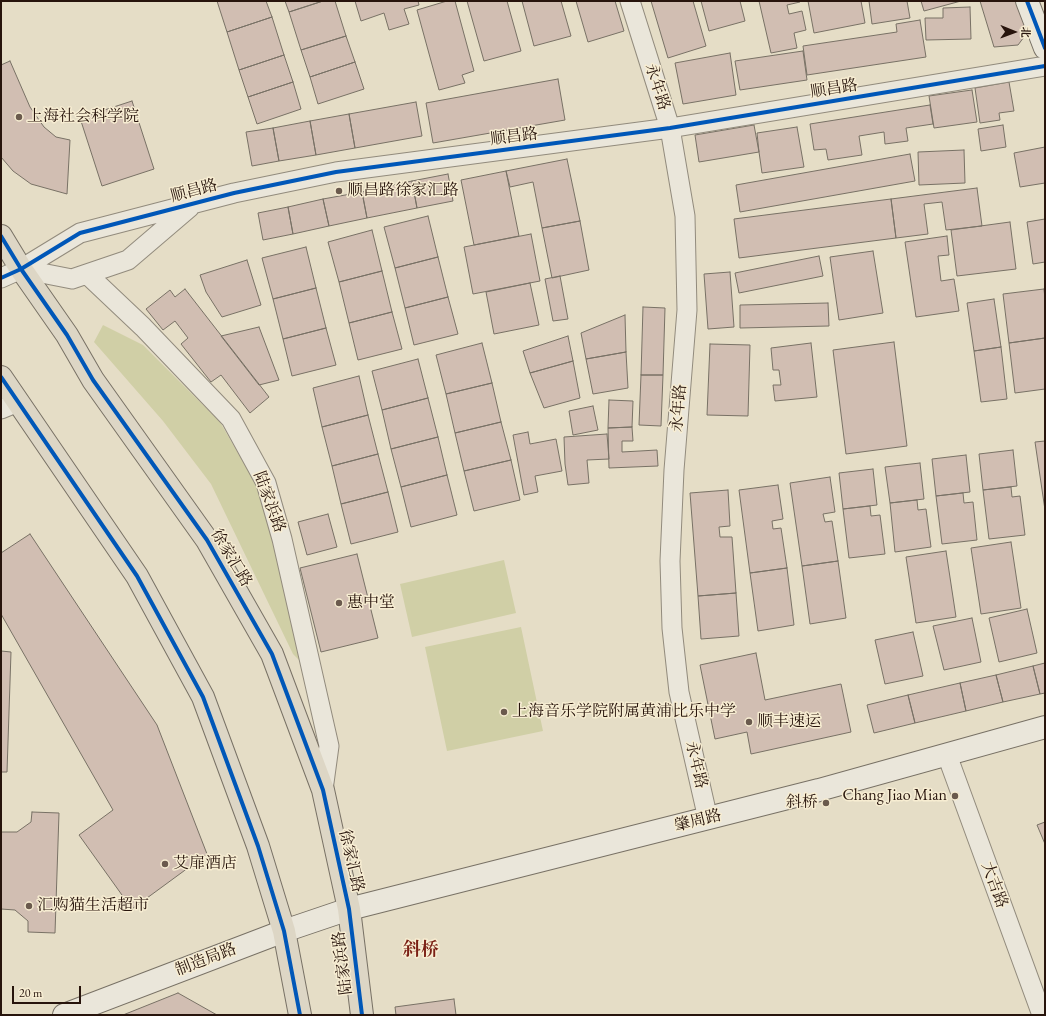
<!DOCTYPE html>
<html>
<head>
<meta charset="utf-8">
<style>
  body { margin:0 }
  #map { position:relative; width:1046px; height:1016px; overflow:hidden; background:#e5ddc6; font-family:"EB Garamond","Noto Serif SC",serif }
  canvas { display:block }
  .frame { position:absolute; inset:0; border:2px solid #27140c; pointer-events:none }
  .north { position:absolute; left:994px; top:12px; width:40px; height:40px; -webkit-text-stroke:3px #f7edd2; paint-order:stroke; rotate:91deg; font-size:11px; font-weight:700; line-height:16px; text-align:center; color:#27140c }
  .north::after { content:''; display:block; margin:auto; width:14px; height:18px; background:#27140c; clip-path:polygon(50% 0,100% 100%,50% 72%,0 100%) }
  .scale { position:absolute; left:12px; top:986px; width:69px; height:18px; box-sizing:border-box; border:2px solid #27140c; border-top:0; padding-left:5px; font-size:12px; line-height:14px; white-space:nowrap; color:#27140c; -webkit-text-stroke:3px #f7edd2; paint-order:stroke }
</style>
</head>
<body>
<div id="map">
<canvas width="1046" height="1016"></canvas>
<div class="frame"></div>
<div class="north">北</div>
<div class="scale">20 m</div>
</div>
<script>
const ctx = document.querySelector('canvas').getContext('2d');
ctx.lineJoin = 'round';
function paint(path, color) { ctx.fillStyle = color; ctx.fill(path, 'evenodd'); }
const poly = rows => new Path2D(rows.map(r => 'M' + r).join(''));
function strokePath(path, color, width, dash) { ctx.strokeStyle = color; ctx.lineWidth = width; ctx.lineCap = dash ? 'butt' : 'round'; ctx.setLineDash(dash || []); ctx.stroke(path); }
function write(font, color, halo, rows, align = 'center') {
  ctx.font = font + ' "EB Garamond","Noto Serif SC",serif'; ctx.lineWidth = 3; ctx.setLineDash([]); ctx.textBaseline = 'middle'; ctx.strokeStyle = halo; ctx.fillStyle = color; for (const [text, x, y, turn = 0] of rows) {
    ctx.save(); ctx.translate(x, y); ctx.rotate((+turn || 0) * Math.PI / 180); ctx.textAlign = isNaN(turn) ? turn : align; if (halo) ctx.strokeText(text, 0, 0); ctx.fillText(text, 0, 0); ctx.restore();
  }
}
paint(poly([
  [103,325,143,345,220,422,258,488,276,555,303,664,293,654,211,484,163,421,94,342],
  [504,560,516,613,412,637,400,584],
  [521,627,543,731,447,751,425,647]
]), '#d0cfa6');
const building = poly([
  [217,1,266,1,272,17,227,32,217,1],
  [285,1,323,1,289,12,285,1],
  [323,1,335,1,346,36,301,50,289,12,323,1],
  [355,1,418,1,419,5,404,9,409,24,389,30,384,13,361,21,355,1],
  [447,1,455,1,474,71,462,75,465,83,439,90,417,10,447,1],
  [467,1,507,1,521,51,484,61,467,1],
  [522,1,561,1,571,36,534,46,522,1],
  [576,1,615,1,624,31,588,42,576,1],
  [651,1,693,1,706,46,668,58,651,1],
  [701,1,740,1,745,21,709,31,701,1],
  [759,1,800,1,800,2,787,5,789,14,802,11,806,30,794,33,797,48,771,53,759,1],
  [808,1,861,1,865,23,814,33,808,1],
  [869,1,907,1,910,18,872,24,869,1],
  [921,1,961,1,924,11,921,1],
  [980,1,1019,1,1030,29,1018,45,994,47,980,1],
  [970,7,971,39,926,40,925,18,943,18,943,8,970,7],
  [272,17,284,55,239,70,227,32,272,17],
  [920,20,926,57,807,75,803,46,897,32,896,24,920,20],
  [346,36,355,62,310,77,301,50,346,36],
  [803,51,807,80,740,90,735,61,803,51],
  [730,53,736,95,683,104,675,63,730,53],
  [284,55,293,82,248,97,239,70,284,55],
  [10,61,30,107,44,127,56,137,70,140,67,194,31,184,13,171,1,157,1,65,10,61],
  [355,62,364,89,318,104,310,77,355,62],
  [558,79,565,120,433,143,426,103,558,79],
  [293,82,301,109,257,124,248,97,293,82],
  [1009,82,1014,111,999,113,1000,120,980,123,975,88,1009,82],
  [972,90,977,122,934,128,929,96,972,90],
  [132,101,154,169,102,186,80,118,132,101],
  [416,102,422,136,355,148,349,114,416,102],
  [930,105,933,124,906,128,908,141,885,144,884,132,859,136,862,155,828,160,826,149,814,150,810,124,930,105],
  [349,114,355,148,316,155,310,121,349,114],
  [310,121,316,155,279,161,273,128,310,121],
  [754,125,759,152,699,162,695,135,754,125],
  [1003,125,1006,147,981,151,978,129,1003,125],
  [797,127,804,167,762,173,759,152,757,133,797,127],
  [273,128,279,161,252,166,246,132,273,128],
  [1045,147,1045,183,1020,187,1014,153,1045,147],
  [964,150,965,183,919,185,918,152,964,150],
  [910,154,915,181,740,212,736,185,910,154],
  [567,159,580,221,542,228,533,182,510,187,506,171,567,159],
  [506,171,519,236,474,245,461,180,506,171],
  [448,174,453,201,417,208,412,181,448,174],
  [412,181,417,208,367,218,362,192,412,181],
  [977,188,982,226,946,230,942,202,924,204,928,234,896,238,891,199,977,188],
  [362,192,367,218,329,226,323,199,362,192],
  [323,199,329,226,293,234,288,207,323,199],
  [891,199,896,238,739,258,734,219,891,199],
  [288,207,293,234,263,240,258,213,288,207],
  [428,216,438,257,395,268,384,227,428,216],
  [1045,219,1045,262,1033,264,1027,222,1045,219],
  [580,221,589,270,552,278,542,228,580,221],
  [1010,222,1016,269,957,276,951,230,1010,222],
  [372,230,382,271,339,282,328,242,372,230],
  [531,234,540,281,473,294,464,247,531,234],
  [947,236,949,255,938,256,941,281,954,279,959,311,916,317,905,242,947,236],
  [306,247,316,288,273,299,262,258,306,247],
  [873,251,883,313,839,320,830,257,873,251],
  [819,256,823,276,739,293,735,273,819,256],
  [438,257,448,297,405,308,395,268,438,257],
  [247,260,261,305,222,317,206,292,200,275,247,260],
  [382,271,392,312,349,323,339,282,382,271],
  [730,272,734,327,708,329,704,274,730,272],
  [560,276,568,319,553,321,545,279,560,276],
  [530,283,539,325,494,334,486,292,530,283],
  [316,288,326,328,283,339,273,299,316,288],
  [185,289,269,397,250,413,221,375,211,382,181,344,188,338,175,321,163,330,146,309,170,290,175,297,185,289],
  [1044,289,1045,299,1045,338,1009,343,1003,294,1044,289],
  [448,297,458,334,414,345,405,308,448,297],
  [994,299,1001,347,974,351,967,303,994,299],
  [828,303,829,326,740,328,740,305,828,303],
  [643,307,665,308,663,375,641,375,643,307],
  [392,312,402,349,358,360,349,323,392,312],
  [625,315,626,352,586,359,581,333,625,315],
  [259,327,279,380,259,385,221,336,259,327],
  [326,328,336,365,292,376,283,339,326,328],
  [568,336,573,361,530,373,523,351,568,336],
  [1045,338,1045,389,1015,393,1009,343,1045,338],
  [894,342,907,446,846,454,833,350,894,342],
  [482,343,492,383,446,394,436,355,482,343],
  [811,343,817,397,775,401,773,385,781,385,779,370,773,370,771,348,811,343],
  [710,344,750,345,748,416,707,415,710,344],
  [1001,347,1007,399,981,402,974,351,1001,347],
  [626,352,628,388,593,394,586,359,626,352],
  [418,359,428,398,382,410,372,371,418,359],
  [573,361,580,398,544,408,530,373,573,361],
  [641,375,663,375,661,426,639,425,641,375],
  [359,376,368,415,322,427,313,388,359,376],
  [492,383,501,422,455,433,446,394,492,383],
  [428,398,438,437,391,449,382,410,428,398],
  [609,400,633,401,632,427,608,428,609,400],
  [593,406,598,430,573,435,569,411,593,406],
  [368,415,378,454,332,466,322,427,368,415],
  [501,422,511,460,464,471,455,433,501,422],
  [632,427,633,441,622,441,622,452,657,450,658,466,609,468,608,428,632,427],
  [528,432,530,444,556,439,562,471,535,476,538,492,524,495,513,435,528,432],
  [607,434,609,459,587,460,589,483,568,485,565,464,564,437,607,434],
  [438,437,447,475,401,487,391,449,438,437],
  [1045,441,1045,510,1035,442,1045,441],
  [1013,450,1017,486,983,490,979,454,1013,450],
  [378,454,388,492,341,504,332,466,378,454],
  [966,455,970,492,936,496,932,459,966,455],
  [511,460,520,500,474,511,464,471,511,460],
  [920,463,924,499,890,503,885,467,920,463],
  [873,469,877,505,843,509,839,473,873,469],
  [447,475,457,515,411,527,401,487,447,475],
  [830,477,835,512,823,514,825,522,832,521,838,561,802,566,790,483,830,477],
  [778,485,783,519,772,521,773,529,781,528,787,568,750,573,739,490,778,485],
  [1011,487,1012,497,1020,496,1025,535,989,539,983,490,1011,487],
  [728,490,730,526,719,527,720,537,732,537,736,593,698,596,690,493,728,490],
  [388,492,398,532,351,544,341,504,388,492],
  [963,493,964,503,973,502,977,540,942,544,936,496,963,493],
  [917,500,918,510,926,509,931,547,895,552,890,503,917,500],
  [870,506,871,516,880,515,885,554,849,558,843,509,870,506],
  [328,514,337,547,307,555,298,522,328,514],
  [30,534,157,725,207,854,132,909,79,835,113,810,1,614,1,553,30,534],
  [1011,542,1021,608,981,614,971,548,1011,542],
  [946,551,956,617,916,623,906,557,946,551],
  [357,554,378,638,321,652,300,568,357,554],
  [838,561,846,618,810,624,802,566,838,561],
  [787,568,794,625,758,631,750,573,787,568],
  [736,593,739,636,701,639,698,596,736,593],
  [1027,609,1037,653,999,662,989,618,1027,609],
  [972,618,981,662,944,670,933,626,972,618],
  [913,632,923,676,885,684,875,640,913,632],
  [1,651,11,652,7,772,1,772,1,651],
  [756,653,765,700,841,684,851,732,751,754,747,732,715,739,700,665,756,653],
  [1045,663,1045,693,1040,694,1033,666,1045,663],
  [1033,666,1040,694,1003,702,996,675,1033,666],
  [996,675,1003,702,966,711,960,683,996,675],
  [960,683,966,711,915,723,908,695,960,683],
  [908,695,915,723,874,733,867,705,908,695],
  [32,812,59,813,55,933,28,932,28,921,15,910,1,909,1,832,17,832,31,822,32,812],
  [1045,822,1045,844,1037,825,1045,822],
  [178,993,217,1015,123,1015,178,993],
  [454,999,456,1015,396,1015,395,1007,454,999]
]);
paint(building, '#d1beb2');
strokePath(building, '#787165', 1);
const street = poly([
  [630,1,670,128,685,216,687,310,674,470,670,561,672,628,679,692,708,819],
  [21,269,72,279,128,260,190,207],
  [87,274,143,327,231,419,266,483,282,539,329,746,323,790],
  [1,278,21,269,80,233,234,193,336,172,670,128,1045,66],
  [1,409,18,402],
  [947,755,1042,1015]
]);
const secondary = poly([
  [1027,1,1045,48],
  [64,1015,284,931,349,909,819,790,1045,727]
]);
const primary = poly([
  [1,236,21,269,67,335,93,380,207,540,272,654,323,790,349,909,362,1015],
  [1,377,137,576,203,697,258,846,284,931,300,1015]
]);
strokePath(street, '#928b7d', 21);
strokePath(secondary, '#787165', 24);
strokePath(primary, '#787165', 24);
strokePath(street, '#eae6da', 19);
strokePath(secondary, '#eae6da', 22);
strokePath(primary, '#ddd6c5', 22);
strokePath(poly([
  [1027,1,1045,48],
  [1,236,21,269,67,335,93,380,207,540,272,654,323,790,349,909,362,1015],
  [1,278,21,269,80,233,234,193,336,172,670,128,1045,66],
  [1,377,137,576,203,697,258,846,284,931,300,1015]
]), '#0057b8', 4);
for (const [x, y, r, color] of [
  [19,117,4,"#6a5a4d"],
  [339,191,4,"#6a5a4d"],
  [339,603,4,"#6a5a4d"],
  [504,712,4,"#6a5a4d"],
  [749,722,4,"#6a5a4d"],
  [955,796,4,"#6a5a4d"],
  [826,803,4,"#6a5a4d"],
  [165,864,4,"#6a5a4d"],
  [29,906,4,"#6a5a4d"]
]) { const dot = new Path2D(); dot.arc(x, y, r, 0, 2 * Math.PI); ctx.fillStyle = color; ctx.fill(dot); strokePath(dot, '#f7edd2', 1.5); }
write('16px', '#27140c', '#f7edd2', [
  ["永年路",657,87,72],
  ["顺昌路",834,89,-9],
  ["顺昌路",514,137,-7],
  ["顺昌路",194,191,-15],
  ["永年路",679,408,-85],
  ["陆家浜路",269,502,70],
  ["徐家汇路",231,558,59],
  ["永年路",696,765,77],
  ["肇周路",698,821,-14],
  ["徐家汇路",351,861,77],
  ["大吉路",994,885,70],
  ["制造局路",206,960,-21],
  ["陆家浜路",343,963,-97]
]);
write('16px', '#27140c', '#f7edd2', [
  ["上海社会科学院",27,117],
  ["顺昌路徐家汇路",347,191],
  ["惠中堂",347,603],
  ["上海音乐学院附属黄浦比乐中学",512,712],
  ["顺丰速运",757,722],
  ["Chang Jiao Mian",947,796,"right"],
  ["斜桥",818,803,"right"],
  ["艾扉酒店",173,864],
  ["汇购猫生活超市",37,906]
], 'left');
write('bold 18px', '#7a1f14', '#f7edd2', [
  ["斜桥",421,950]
]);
</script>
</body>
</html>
